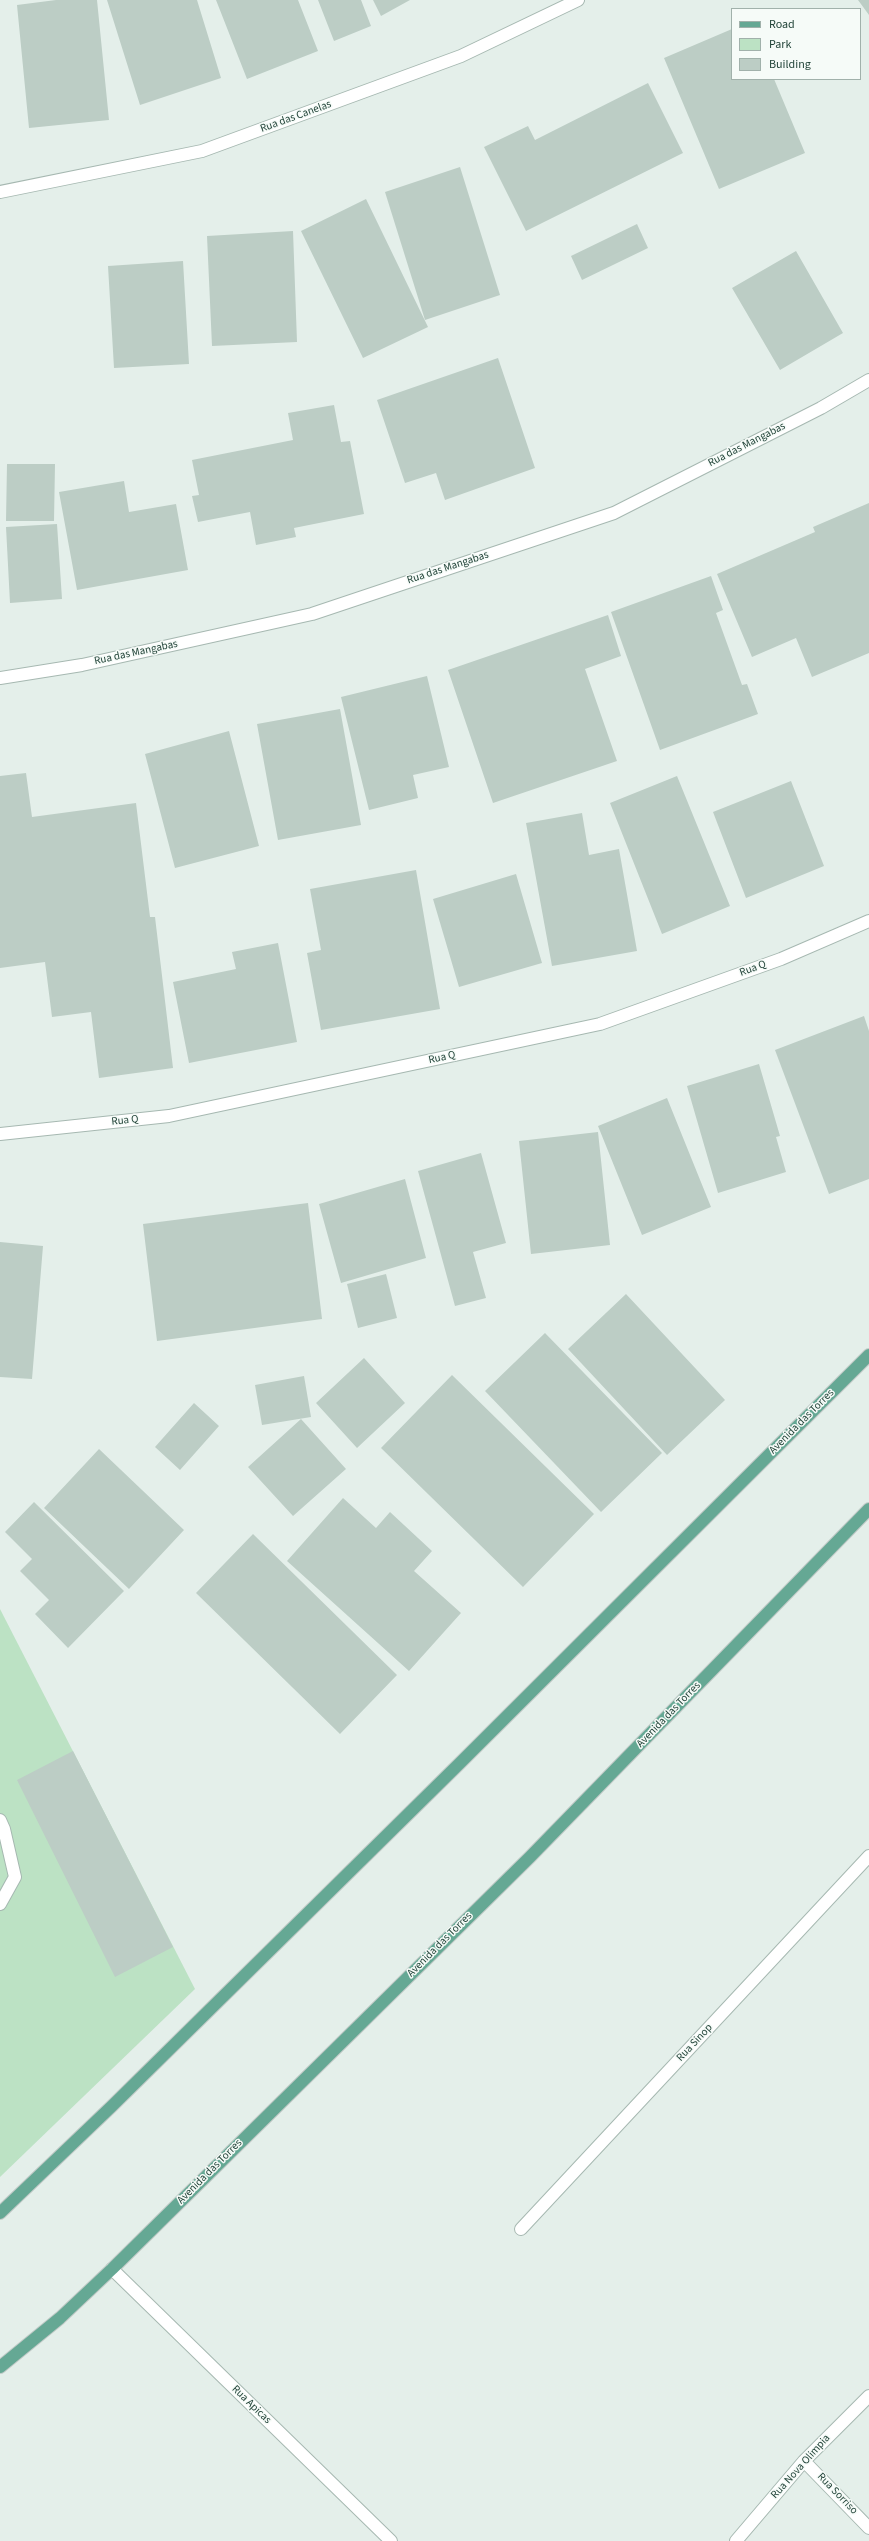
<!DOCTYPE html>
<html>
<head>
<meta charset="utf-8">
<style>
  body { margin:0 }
  #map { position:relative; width:869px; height:2541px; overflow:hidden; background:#e4efea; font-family:"Source Sans 3",sans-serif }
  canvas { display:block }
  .legend { position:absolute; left:731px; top:8px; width:130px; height:72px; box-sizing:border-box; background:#f6fbf8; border:1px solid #a1b1ab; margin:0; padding:5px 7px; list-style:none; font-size:12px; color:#214338 }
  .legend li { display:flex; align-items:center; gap:8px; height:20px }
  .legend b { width:20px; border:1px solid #a1b1ab }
</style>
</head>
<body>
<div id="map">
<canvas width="869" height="2541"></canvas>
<ul class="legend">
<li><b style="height:5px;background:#65a894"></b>Road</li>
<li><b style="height:11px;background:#bce2c4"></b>Park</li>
<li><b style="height:11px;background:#bccdc5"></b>Building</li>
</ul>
</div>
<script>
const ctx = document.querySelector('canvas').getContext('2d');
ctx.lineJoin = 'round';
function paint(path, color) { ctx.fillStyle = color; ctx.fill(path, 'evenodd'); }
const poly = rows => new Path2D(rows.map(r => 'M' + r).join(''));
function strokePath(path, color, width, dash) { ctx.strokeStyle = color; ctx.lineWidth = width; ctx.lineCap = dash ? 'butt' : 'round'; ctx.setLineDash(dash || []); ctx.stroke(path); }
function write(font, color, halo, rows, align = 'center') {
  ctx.font = font + ' "Source Sans 3",sans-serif'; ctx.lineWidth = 3; ctx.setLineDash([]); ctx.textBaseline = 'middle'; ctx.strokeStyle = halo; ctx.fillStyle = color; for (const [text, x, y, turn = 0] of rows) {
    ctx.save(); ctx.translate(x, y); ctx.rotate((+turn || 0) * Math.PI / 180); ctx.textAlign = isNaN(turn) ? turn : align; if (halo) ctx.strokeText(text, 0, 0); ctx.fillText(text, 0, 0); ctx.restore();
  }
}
paint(poly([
  [0,1609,195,1989,0,2177]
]), '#bce2c4');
paint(poly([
  [56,0,97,0,109,120,29,128,17,5],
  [107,0,197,0,221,78,140,105],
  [216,0,298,0,318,51,247,79],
  [318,0,361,0,371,26,334,41],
  [373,0,410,0,381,16],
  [858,0,869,0,869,15],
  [732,29,732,79,774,79,805,153,719,189,664,58],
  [648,83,683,153,526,231,484,147,528,126,535,140],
  [460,167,500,295,425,320,385,192],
  [366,199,428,327,363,358,301,231],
  [637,224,648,248,582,280,571,256],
  [293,231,297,342,212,346,207,236],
  [796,251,843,333,780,370,732,288],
  [183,261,189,364,114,368,108,266],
  [498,358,535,468,445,500,436,473,405,483,377,400],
  [334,405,341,442,350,441,364,514,294,528,296,537,256,545,250,512,198,522,192,496,199,495,192,460,293,440,288,413],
  [7,464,55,464,54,521,6,521],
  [124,481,129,512,176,504,188,570,77,590,59,492],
  [869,503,869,653,812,677,796,638,752,657,717,574,815,532,813,527],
  [57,524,62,599,10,603,6,527],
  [711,576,723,610,716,613,742,685,747,684,758,714,660,750,611,612],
  [608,615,621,656,585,669,617,761,493,803,448,670],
  [427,676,449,767,413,775,418,798,369,810,341,697],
  [340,709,361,825,278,840,257,724],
  [229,731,259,846,175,868,145,754],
  [26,773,32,817,136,803,150,917,155,917,173,1068,99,1078,91,1012,52,1017,45,962,0,968,0,776],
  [677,776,730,906,662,934,610,803],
  [791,781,824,866,746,898,713,812],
  [582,813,589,855,619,849,637,951,552,966,526,823],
  [416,870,440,1009,321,1030,307,953,321,950,310,889],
  [516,874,542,963,459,987,433,899],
  [278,943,297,1042,189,1063,173,982,236,969,232,952],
  [864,1016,869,1031,869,1179,829,1194,775,1050],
  [759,1064,780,1136,776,1137,786,1172,718,1193,687,1086],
  [667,1098,711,1207,642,1235,598,1126],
  [598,1132,610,1245,531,1254,519,1141],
  [481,1153,506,1243,473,1252,486,1298,455,1306,418,1171],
  [405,1179,426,1258,341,1283,319,1204],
  [308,1203,322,1319,157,1341,143,1224],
  [0,1242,43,1246,32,1379,0,1377],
  [386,1274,397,1318,358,1328,347,1284],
  [626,1294,725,1400,667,1455,568,1349],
  [545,1333,662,1453,601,1512,485,1391],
  [364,1358,405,1403,357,1448,316,1403],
  [452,1375,594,1514,523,1587,381,1448],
  [304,1376,311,1417,262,1425,255,1385],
  [194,1403,219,1426,180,1470,155,1447],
  [301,1419,346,1469,293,1516,248,1467],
  [99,1449,184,1530,129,1589,44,1508],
  [343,1498,376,1528,390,1512,432,1551,414,1571,461,1613,409,1671,287,1561],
  [34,1502,124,1591,68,1648,35,1614,49,1600,20,1571,32,1559,5,1532],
  [253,1534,397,1675,340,1734,196,1593],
  [73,1751,173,1947,115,1977,17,1780]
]), '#bccdc5');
const lane = poly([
  [0,1820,4,1829,15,1877,0,1904]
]);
const street = poly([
  [0,192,202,151,461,56,578,0],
  [0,678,82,665,312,614,614,513,821,408,869,380],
  [0,1134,169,1116,600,1024,781,959,869,921],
  [521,2229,869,1856],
  [112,2269,391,2541],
  [804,2461,869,2528],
  [736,2541,804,2461,869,2396]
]);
const primary = poly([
  [0,2213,112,2106,460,1763,869,1355],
  [0,2367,60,2318,112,2269,530,1857,869,1509]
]);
strokePath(lane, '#a6b8b1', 14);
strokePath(street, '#a6b8b1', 14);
strokePath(primary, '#c1cac7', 14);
strokePath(lane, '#fff', 12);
strokePath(street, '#fff', 12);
strokePath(primary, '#65a894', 12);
write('11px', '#214338', '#f6fbf8', [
  ["Rua das Canelas",296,117,-20],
  ["Rua das Mangabas",747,445,-27],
  ["Rua das Mangabas",448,568,-18],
  ["Rua das Mangabas",136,653,-12],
  ["Rua Q",753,969,-20],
  ["Rua Q",442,1058,-12],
  ["Rua Q",125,1121,-6],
  ["Avenida das Torres",802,1422,-45],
  ["Avenida das Torres",669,1715,-46],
  ["Avenida das Torres",440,1945,-45],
  ["Rua Sinop",695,2043,-47],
  ["Avenida das Torres",210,2172,-45],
  ["Rua Apicas",251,2405,44],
  ["Rua Nova Olimpia",801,2467,-48],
  ["Rua Sorriso",837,2494,46]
]);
</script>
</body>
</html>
